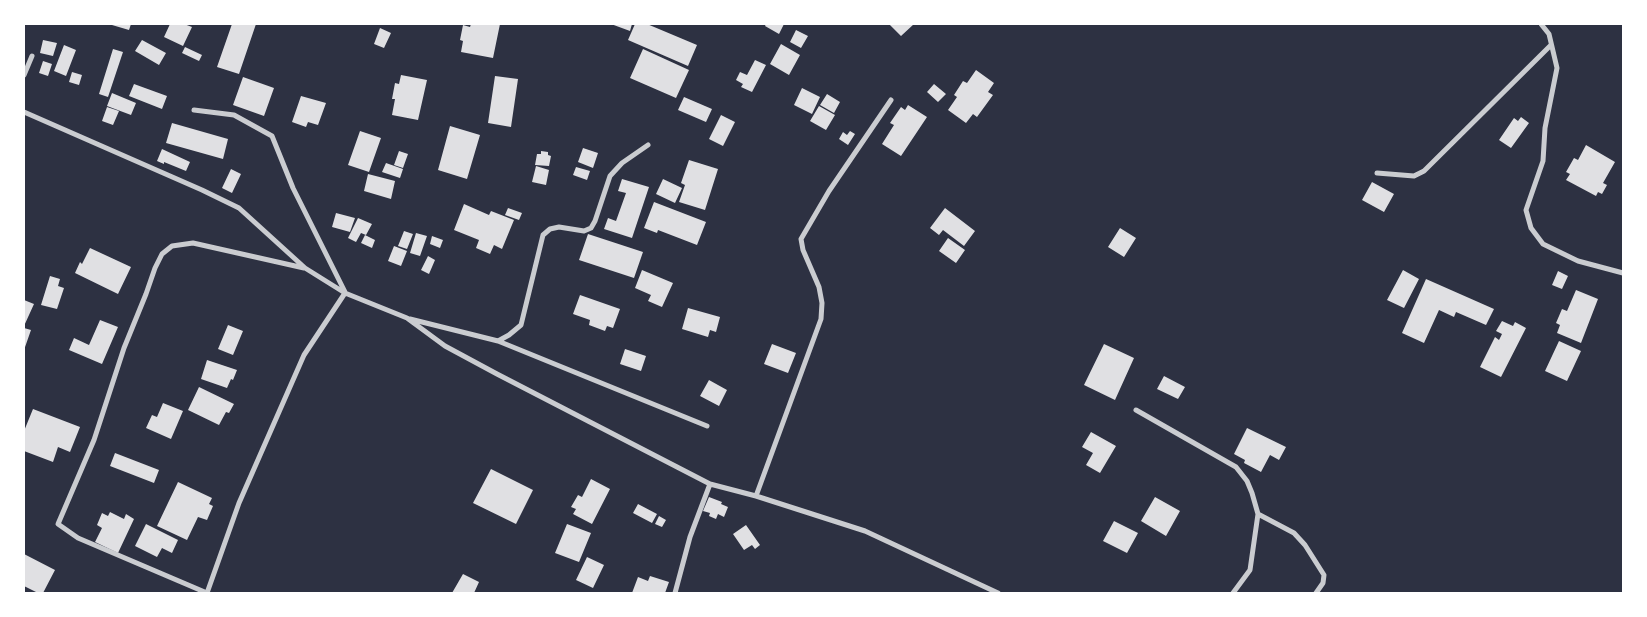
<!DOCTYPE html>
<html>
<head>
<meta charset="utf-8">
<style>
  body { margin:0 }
  #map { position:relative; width:1647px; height:617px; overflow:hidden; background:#2d3142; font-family:"IBM Plex Sans",sans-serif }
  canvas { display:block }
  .frame { position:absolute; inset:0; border:25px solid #fff; pointer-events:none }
</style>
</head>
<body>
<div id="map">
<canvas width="1647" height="617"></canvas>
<div class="frame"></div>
</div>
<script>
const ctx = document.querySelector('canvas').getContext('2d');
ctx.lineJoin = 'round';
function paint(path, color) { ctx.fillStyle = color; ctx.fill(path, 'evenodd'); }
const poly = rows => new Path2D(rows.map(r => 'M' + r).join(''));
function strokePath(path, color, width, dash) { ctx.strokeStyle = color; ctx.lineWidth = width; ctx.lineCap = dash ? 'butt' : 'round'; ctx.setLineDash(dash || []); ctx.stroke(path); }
paint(poly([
  [112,24,131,24,129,30,112,25],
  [170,24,184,24,192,27,183,46,164,37],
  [232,24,256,24,239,74,217,67],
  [471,24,500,24,493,58,461,52,463,41,460,40,463,25,470,27],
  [611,24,632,24,630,31],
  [635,24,647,24,697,45,688,66,628,40],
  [766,24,784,24,779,34,765,26],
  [889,24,914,24,901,36],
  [380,28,391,33,384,48,374,44],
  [796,30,808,36,801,48,790,42],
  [43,40,57,43,53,56,40,53],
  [142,40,166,53,159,65,135,51],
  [781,44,800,55,789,75,770,64],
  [64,45,76,50,66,76,54,71],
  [185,47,202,55,199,61,182,53],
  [113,49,123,52,108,97,99,94],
  [643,49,689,70,676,98,630,78],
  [755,60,766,65,752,92,741,87,743,84,736,80,740,72,747,75],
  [43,61,52,64,48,76,39,73],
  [976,70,994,83,988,92,993,95,977,117,973,114,966,123,948,110,957,97,954,95,963,81,967,83],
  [72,72,82,75,79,85,69,82],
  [401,75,427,80,418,120,392,115,395,99,392,99,395,83,399,84],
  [495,76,518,79,511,127,488,123],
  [243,77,274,88,264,116,233,105],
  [134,84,167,96,162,109,129,96],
  [934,84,946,94,938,102,927,92],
  [802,88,820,97,812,114,794,105],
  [112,93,136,103,131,115,107,106],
  [827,94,840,102,834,113,820,105],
  [301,96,326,103,318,125,308,122,306,127,292,122],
  [684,97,712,109,706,122,678,110],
  [908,105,927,117,901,156,882,144,894,125,890,123,901,107,905,110],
  [819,106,835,115,826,130,810,121],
  [107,107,119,111,113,125,102,121],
  [721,115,735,122,723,146,709,139],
  [1521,117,1529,123,1511,148,1499,140,1514,118,1518,121],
  [172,123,228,139,223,159,166,143],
  [450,126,480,135,467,179,438,170],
  [360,131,381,138,369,172,348,165],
  [850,131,855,134,848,145,839,139,843,132,847,135],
  [1586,145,1615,162,1603,183,1607,185,1602,194,1598,192,1596,196,1566,180,1570,174,1566,172,1574,158,1578,160],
  [583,148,598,153,593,168,578,162],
  [162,149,190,162,186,171,164,162,164,164,157,161],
  [399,151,408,154,403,168,394,165],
  [541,151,548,152,548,155,551,156,549,166,535,165,537,154,541,154],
  [689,160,718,169,705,210,679,202,685,185,681,183],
  [386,163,403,169,400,178,382,172],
  [536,166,549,170,546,185,532,182],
  [576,167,590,171,587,180,573,175],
  [231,169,241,174,232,193,222,188],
  [368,174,395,181,391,199,364,191],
  [622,179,649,187,632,238,604,229,608,218,616,221,626,193,618,191],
  [663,179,682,188,675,203,656,194],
  [1372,182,1394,194,1384,212,1362,200],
  [654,202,706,222,697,245,658,230,657,233,644,228],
  [464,204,489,215,491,211,514,220,502,249,494,245,490,254,476,248,479,240,454,230],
  [508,208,522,213,519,220,505,215],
  [945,208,975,231,964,246,943,230,939,235,930,228],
  [336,213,355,218,350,232,332,227],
  [358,218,372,224,366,235,361,233,356,242,348,238],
  [1120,228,1136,238,1124,257,1108,247],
  [404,231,413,234,407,249,398,246],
  [416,233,427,236,420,256,410,253],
  [588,234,643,252,634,278,579,260],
  [365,235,375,240,372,248,361,243],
  [432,236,443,240,440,248,430,244],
  [948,238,965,250,956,263,939,251],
  [394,246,407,251,401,266,388,261],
  [90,248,131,267,118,294,75,273,80,262,82,264],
  [428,256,435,260,429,274,421,270],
  [642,270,673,283,662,307,648,301,651,295,635,288],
  [1403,270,1419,279,1404,308,1387,300],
  [1558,271,1568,276,1562,289,1552,285],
  [50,276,60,279,58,286,64,288,57,309,41,305],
  [1426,279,1494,309,1486,325,1456,312,1454,317,1439,310,1424,343,1402,333],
  [1576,290,1598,299,1581,343,1557,333,1560,325,1556,323,1562,309,1567,311],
  [580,295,620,309,613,328,607,326,605,331,589,325,590,320,573,314],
  [24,300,34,304,24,326],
  [688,308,720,317,716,332,710,330,708,337,682,329],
  [100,320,118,327,102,364,69,350,74,338,89,345],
  [1502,321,1513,326,1515,322,1526,328,1501,377,1480,367,1495,337,1499,340,1502,334,1496,331],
  [228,325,243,331,233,355,218,349],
  [24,328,31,330,24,350],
  [1559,341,1581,351,1567,381,1545,371],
  [772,344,796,353,788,373,764,364],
  [1104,344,1134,358,1115,400,1084,385],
  [625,349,646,356,641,371,620,364],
  [207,360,237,370,233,380,231,379,227,388,201,379],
  [1164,376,1185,387,1178,399,1157,389],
  [709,380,727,390,719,406,700,396],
  [199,387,234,404,229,413,226,412,219,425,188,410],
  [163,403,183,411,171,439,146,428,152,415,157,417],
  [33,409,80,427,70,452,58,447,53,462,24,451,24,431],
  [1247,428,1286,447,1279,460,1270,455,1261,472,1244,463,1245,460,1234,454],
  [1091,432,1116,446,1100,473,1086,465,1093,453,1082,447],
  [115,453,159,470,154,483,110,466],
  [491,469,533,490,516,524,473,503],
  [591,479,610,489,592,524,573,514,576,509,571,507,578,495,582,497],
  [178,482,212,498,209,504,213,506,207,520,198,517,187,540,157,526],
  [709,497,722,502,721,504,728,507,724,517,718,514,716,519,709,516,710,513,703,511],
  [1155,497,1180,511,1166,536,1141,521],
  [638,504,657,514,652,523,633,513],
  [110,512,124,519,126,514,134,519,118,553,95,542,102,528,97,525,102,513,108,516],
  [659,516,666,520,662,527,655,524],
  [1114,521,1138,533,1127,553,1103,541],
  [146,524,178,540,172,553,162,548,157,557,135,546],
  [567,524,591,533,579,562,555,553],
  [746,525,760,545,755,549,752,545,744,550,733,534],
  [24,554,55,570,43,593,38,593,24,586],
  [587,557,604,565,593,588,576,580],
  [463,574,479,582,474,593,452,593],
  [650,576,669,582,665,593,632,593,638,577,648,581]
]), '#e0e0e3');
strokePath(poly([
  [1541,24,1549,34,1557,68,1545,128,1543,161,1526,210,1531,228,1543,244,1578,261,1623,273],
  [24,75,32,56],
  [194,110,234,115,272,136,293,188,345,292],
  [24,112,202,190,239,208,305,268,345,293,407,318,445,346,497,374,710,484,756,496,865,531,998,593],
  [1377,173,1414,176,1424,171,1551,45],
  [410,319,498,341,707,426],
  [498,341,509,335,521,325,543,235,550,229,559,227,584,231,591,228,595,221,610,176,622,163,648,145],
  [1136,410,1236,467,1247,481,1252,493,1258,514,1250,570,1233,593],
  [756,496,821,319,822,303,819,287,803,250,801,239,829,191,891,100],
  [1258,514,1294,533,1305,545,1324,575,1323,583,1316,593],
  [207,593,78,538,58,524,94,440,124,348,146,294,155,268,162,254,172,246,193,243,304,268],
  [207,593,239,503,304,355,345,293],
  [675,593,690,537,710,484]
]), '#caccd0', 5);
</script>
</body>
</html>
